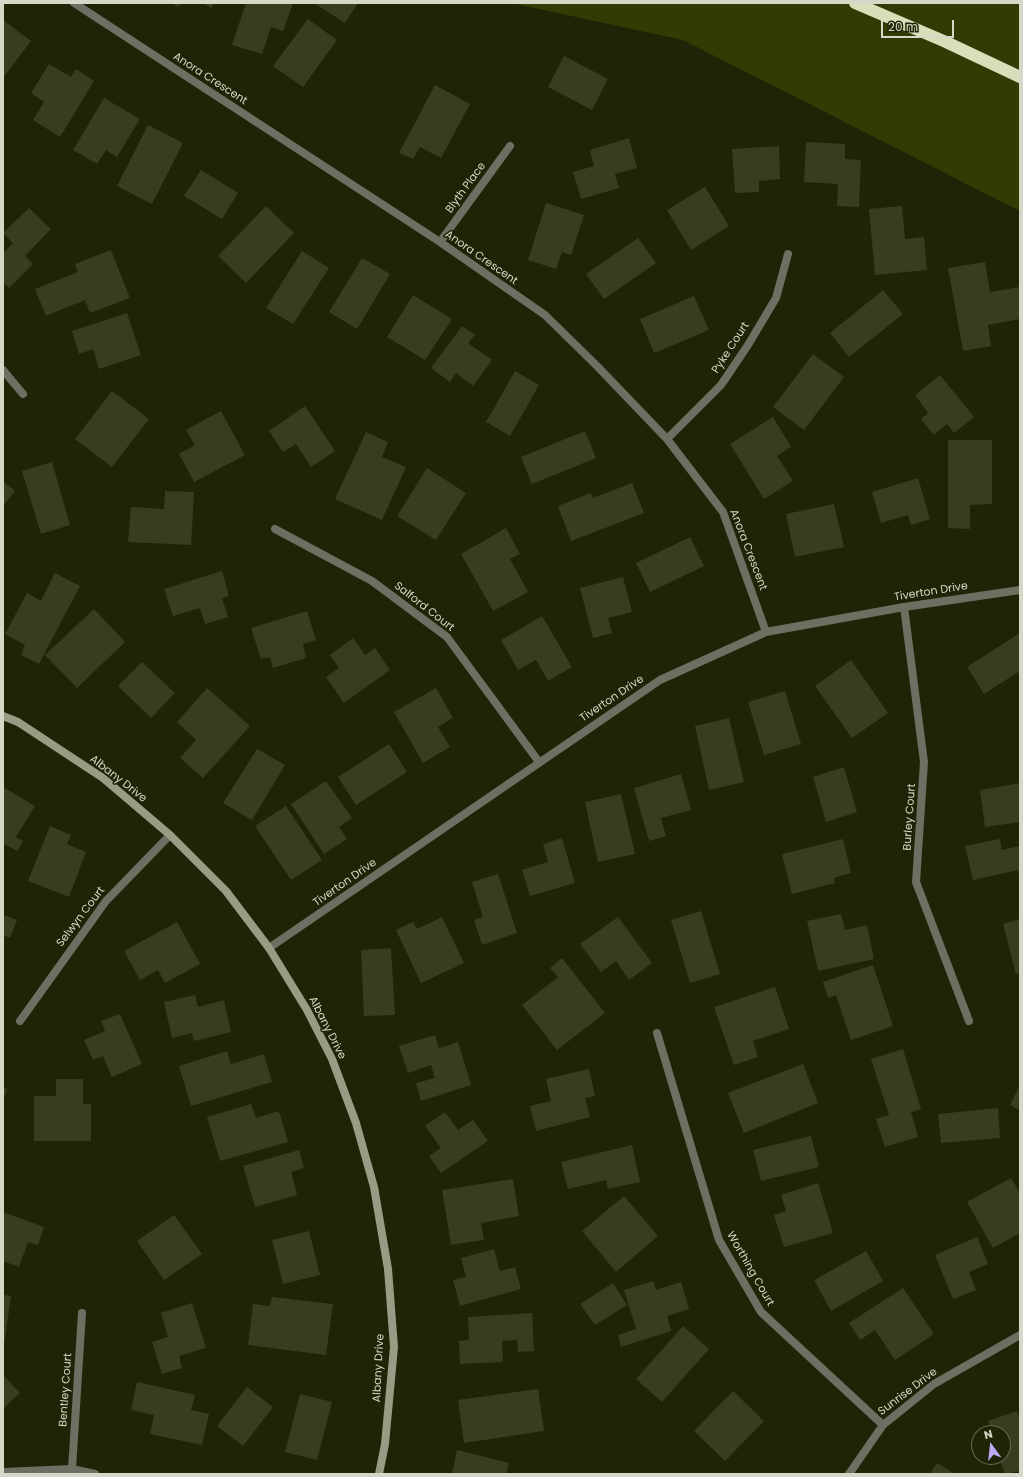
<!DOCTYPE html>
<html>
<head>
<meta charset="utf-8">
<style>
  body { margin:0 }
  #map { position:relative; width:1023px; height:1477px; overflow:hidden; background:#202406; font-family:Poppins,sans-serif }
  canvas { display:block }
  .frame { position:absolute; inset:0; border:4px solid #d4d8c6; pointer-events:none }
  .north { position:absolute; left:971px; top:1425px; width:40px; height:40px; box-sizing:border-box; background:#202406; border:1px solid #686c53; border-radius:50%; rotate:345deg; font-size:11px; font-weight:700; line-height:16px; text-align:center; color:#d4d8c6 }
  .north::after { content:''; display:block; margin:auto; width:14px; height:18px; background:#bea9f4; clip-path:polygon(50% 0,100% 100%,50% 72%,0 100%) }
  .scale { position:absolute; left:881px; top:20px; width:73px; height:18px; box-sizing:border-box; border:2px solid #d4d8c6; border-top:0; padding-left:5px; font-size:12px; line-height:14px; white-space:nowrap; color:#d4d8c6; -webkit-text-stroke:3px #202406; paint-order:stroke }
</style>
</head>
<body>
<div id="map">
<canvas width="1023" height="1477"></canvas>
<div class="frame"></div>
<div class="north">N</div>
<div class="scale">20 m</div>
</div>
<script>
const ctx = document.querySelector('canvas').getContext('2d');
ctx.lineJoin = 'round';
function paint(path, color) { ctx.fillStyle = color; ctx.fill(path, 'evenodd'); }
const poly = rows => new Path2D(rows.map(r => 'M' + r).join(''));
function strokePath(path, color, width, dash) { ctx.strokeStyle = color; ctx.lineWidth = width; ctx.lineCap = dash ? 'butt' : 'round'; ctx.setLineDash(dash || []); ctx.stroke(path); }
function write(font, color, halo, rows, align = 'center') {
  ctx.font = font + ' Poppins,sans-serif'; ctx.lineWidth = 3; ctx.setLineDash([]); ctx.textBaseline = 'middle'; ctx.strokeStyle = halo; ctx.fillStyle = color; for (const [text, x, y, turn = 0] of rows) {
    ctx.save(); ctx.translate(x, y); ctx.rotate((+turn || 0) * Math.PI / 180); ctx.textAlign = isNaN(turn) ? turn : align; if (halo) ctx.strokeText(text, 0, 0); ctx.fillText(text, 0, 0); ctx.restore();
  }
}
paint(poly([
  [511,3,1020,3,1020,211,683,40]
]), '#333a04');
paint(poly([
  [172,3,181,3,178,7],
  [203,3,215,3,211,8],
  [246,3,293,3,283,31,271,27,262,54,232,45],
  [314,3,358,3,345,23],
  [308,19,337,40,303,87,273,66],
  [3,20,31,41,3,78],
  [564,56,608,79,592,110,548,87],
  [49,64,71,77,76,69,94,81,60,137,33,120,44,102,31,93],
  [435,85,470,104,441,158,420,147,413,159,399,153],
  [104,98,140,119,117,157,106,150,97,164,73,150],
  [148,125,183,143,152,204,117,186],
  [629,138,637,168,615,174,619,188,581,199,573,172,594,166,590,150],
  [806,142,845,144,845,159,861,160,859,207,837,206,838,184,804,182],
  [779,146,780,179,759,181,759,192,735,193,732,149],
  [201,170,238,193,222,219,184,196],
  [705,187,729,226,691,250,667,210],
  [546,203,584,215,571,255,562,252,556,269,528,260],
  [266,206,294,233,246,283,218,256],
  [902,206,905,239,924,237,927,270,875,275,869,209],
  [29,208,51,229,25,256,33,264,9,288,3,282,3,253,13,243,3,233],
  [638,238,656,263,604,299,586,274],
  [111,250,130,298,90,313,85,300,46,316,35,289,78,272,75,264],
  [302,251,329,268,293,324,266,308],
  [362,258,390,274,357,329,329,312],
  [985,262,990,292,1020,287,1020,319,988,325,991,346,963,351,948,268],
  [883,290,903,314,849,357,830,333],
  [413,295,452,319,425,360,387,337],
  [694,296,709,330,654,353,640,319],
  [127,313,141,355,99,369,93,349,79,354,72,331],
  [462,326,475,335,468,343,492,360,473,386,456,373,450,382,431,368],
  [813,354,844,377,804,430,773,407],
  [515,371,539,385,510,436,486,422],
  [940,375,974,417,954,433,947,424,934,435,921,419,928,413,915,395],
  [112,391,149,419,112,467,75,439],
  [305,406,335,451,311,467,296,444,283,452,269,431],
  [221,411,245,455,194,482,179,454,195,445,186,430],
  [773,417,791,447,777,456,793,481,764,499,730,444],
  [585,431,596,458,532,484,521,457],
  [366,432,388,442,382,457,406,467,382,520,335,499],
  [948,440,992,440,992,504,970,505,970,529,948,528],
  [52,462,70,525,41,534,22,471],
  [427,468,466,493,436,540,397,516],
  [918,478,930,519,911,525,908,515,881,523,872,492],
  [3,481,15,491,3,506],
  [632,483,644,513,571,541,558,506,591,493,593,498],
  [165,491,194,492,191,545,128,542,131,507,164,509],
  [834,504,844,547,795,557,786,514],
  [506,528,520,554,510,559,528,592,493,611,461,554],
  [690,537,704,566,650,592,636,563],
  [222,571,229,596,222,598,228,617,205,624,200,608,173,616,164,589],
  [55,573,80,586,39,664,21,655,25,645,5,634,27,593,41,601],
  [623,577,632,612,608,618,612,633,593,638,580,588],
  [94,609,125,642,77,688,45,655],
  [307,611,316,640,303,644,306,658,273,668,270,657,261,659,251,628],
  [542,616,572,667,548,681,536,660,518,670,501,640],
  [1020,633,1020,671,984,694,967,667],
  [353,638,365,655,375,648,390,670,344,703,326,677,339,668,330,655],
  [851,660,888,713,852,738,815,686],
  [142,662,175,693,151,718,118,686],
  [207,688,250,726,203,778,180,758,196,740,177,722],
  [436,688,453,718,438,727,450,747,423,763,394,712],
  [785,691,801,744,764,755,748,702],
  [729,718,744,782,709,790,695,726],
  [389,744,407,772,356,805,338,777],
  [257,749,285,765,252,820,223,803],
  [844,767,857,812,826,822,813,777],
  [681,774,691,810,661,818,666,836,649,841,634,788],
  [326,781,352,818,339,827,347,839,324,854,291,804],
  [1020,783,1020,822,985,827,980,790],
  [3,787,35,806,16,837,23,841,17,851,3,843],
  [621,794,635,854,598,862,585,802],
  [286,806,322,860,291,880,255,826],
  [50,826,71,835,67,844,86,852,69,897,28,881],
  [562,838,575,883,530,896,522,870,548,862,543,844],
  [843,839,851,873,834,878,835,883,792,894,782,854],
  [1000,839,1002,850,1020,846,1020,878,1018,870,973,880,965,846],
  [498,874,517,933,482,945,474,920,483,917,472,882],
  [701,911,720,974,690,983,671,920],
  [841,914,845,930,867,925,874,959,818,971,807,921],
  [3,915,17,920,10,938,3,935],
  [442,917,464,963,421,983,396,930,413,922,417,929],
  [618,917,652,963,629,980,616,961,601,972,580,944],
  [1020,919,1020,973,1016,974,1003,924],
  [177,922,200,964,165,983,158,970,140,980,124,951],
  [391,948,395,1015,364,1016,361,950],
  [562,958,605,1013,557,1050,522,1005,558,977,550,968],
  [873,965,893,1026,851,1040,836,995,828,998,823,982],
  [775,987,789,1029,753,1041,758,1057,734,1065,714,1007],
  [195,995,198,1007,224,1000,231,1032,194,1041,192,1033,172,1038,164,1002],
  [120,1014,142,1064,112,1077,103,1056,93,1060,84,1040,105,1031,101,1021],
  [435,1035,439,1048,458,1042,471,1085,421,1101,416,1083,435,1078,431,1065,408,1073,399,1046],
  [903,1049,921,1109,911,1112,918,1137,885,1147,876,1119,889,1115,871,1059],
  [227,1051,231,1064,264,1054,272,1082,191,1106,179,1066],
  [803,1064,818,1103,744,1133,728,1093],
  [589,1069,595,1096,585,1098,590,1117,536,1131,530,1106,551,1101,546,1079],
  [56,1079,83,1079,83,1104,91,1104,91,1141,34,1141,34,1096,56,1096],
  [1020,1085,1020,1110,1010,1105],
  [3,1088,7,1089,3,1101],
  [251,1104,256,1118,279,1111,288,1142,220,1161,207,1117],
  [998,1108,1000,1138,941,1143,938,1114],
  [445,1112,458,1130,473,1120,488,1141,441,1173,429,1156,441,1148,425,1126],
  [811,1136,819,1167,761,1181,753,1150],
  [632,1145,640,1182,608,1189,606,1180,568,1189,561,1162],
  [299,1150,304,1168,291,1172,297,1195,255,1207,243,1166],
  [1011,1178,1020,1193,1020,1233,993,1248,967,1202],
  [513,1179,519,1216,481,1223,484,1240,451,1245,442,1190],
  [818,1183,833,1233,784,1247,774,1215,786,1211,781,1195],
  [624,1196,658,1236,616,1272,582,1231],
  [3,1212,44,1227,38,1245,28,1242,19,1267,3,1261],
  [174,1215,202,1254,164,1280,137,1241],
  [309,1231,320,1275,283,1284,272,1240],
  [977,1237,988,1264,969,1272,976,1290,953,1299,935,1255],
  [494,1249,500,1271,515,1267,521,1289,460,1306,453,1280,466,1277,461,1258],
  [866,1251,883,1281,831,1311,814,1280],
  [653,1281,656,1290,681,1282,689,1309,667,1316,671,1331,621,1347,618,1335,636,1329,624,1290],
  [613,1283,627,1305,595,1325,580,1304],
  [903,1288,934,1334,895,1360,875,1330,860,1340,849,1323],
  [3,1295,11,1296,4,1345,3,1345],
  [272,1297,333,1304,326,1355,248,1345,253,1304,270,1306],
  [192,1303,206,1348,179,1356,182,1368,162,1374,152,1342,168,1337,161,1313],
  [532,1313,534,1351,518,1352,517,1340,502,1341,503,1362,460,1364,459,1341,469,1340,468,1317],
  [683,1326,709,1349,662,1402,636,1379],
  [3,1375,20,1393,3,1409],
  [137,1382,195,1395,191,1410,209,1414,202,1445,150,1434,154,1415,131,1410],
  [247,1387,273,1407,243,1446,217,1426],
  [538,1389,544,1431,464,1443,458,1400],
  [733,1391,764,1421,725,1461,694,1431],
  [300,1394,332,1402,317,1460,285,1452],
  [1017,1411,1020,1420,1020,1471,1005,1474,999,1457,1003,1457,1003,1433,992,1433,988,1421],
  [457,1450,509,1463,506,1474,452,1474],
  [937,1463,955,1474,930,1474]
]), '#383d1f');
strokePath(poly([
  [74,3,440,242,545,315,597,366,667,439,723,512,766,632],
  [440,242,510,146],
  [3,370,23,394],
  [667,439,721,385,748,345,776,298,788,254],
  [275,529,372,581,447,637,539,762],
  [904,607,924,762,916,882,969,1021],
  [269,948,660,680,766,632,904,607,1020,590],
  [20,1021,106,901,170,835],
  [657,1033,719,1240,761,1312,883,1425],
  [72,1469,82,1313],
  [3,1472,72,1469,95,1474],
  [849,1474,883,1425,934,1384,1020,1335]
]), '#6c6f61', 8);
strokePath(poly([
  [3,716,18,722,103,778,170,835,226,891,269,948,307,1010,332,1059,356,1123,374,1187,388,1269,394,1347,385,1444,379,1474]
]), '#979c85', 8);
strokePath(poly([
  [855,3,946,42,1020,77]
]), '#d6deba', 12);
write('11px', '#d4d8c6', '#202406', [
  ["Anora Crescent",210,79,33],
  ["Blyth Place",466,188,-54],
  ["Anora Crescent",481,258,35],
  ["Pyke Court",731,348,-57],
  ["Anora Crescent",748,550,69],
  ["Tiverton Drive",931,592,-9],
  ["Salford Court",424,607,38],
  ["Tiverton Drive",612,699,-34],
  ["Albany Drive",118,779,38],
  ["Burley Court",910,817,-86],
  ["Tiverton Drive",345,883,-35],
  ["Selwyn Court",81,917,-53],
  ["Albany Drive",327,1028,63],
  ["Worthing Court",750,1269,60],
  ["Albany Drive",379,1368,-87],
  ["Bentley Court",66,1390,-86],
  ["Sunrise Drive",908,1392,-37]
]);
</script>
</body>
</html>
